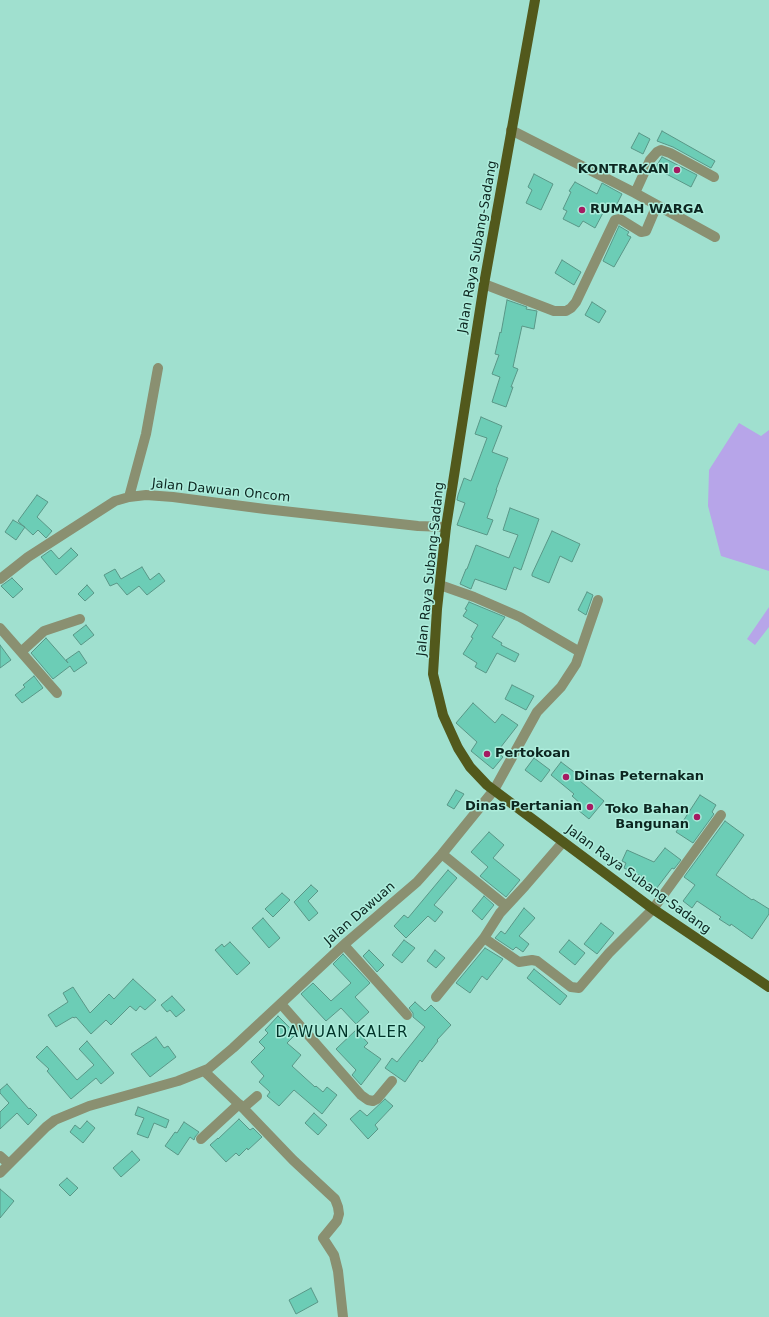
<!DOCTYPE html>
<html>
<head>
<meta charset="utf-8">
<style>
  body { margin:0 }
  canvas { display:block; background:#a0e0cf }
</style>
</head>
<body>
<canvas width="769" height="1317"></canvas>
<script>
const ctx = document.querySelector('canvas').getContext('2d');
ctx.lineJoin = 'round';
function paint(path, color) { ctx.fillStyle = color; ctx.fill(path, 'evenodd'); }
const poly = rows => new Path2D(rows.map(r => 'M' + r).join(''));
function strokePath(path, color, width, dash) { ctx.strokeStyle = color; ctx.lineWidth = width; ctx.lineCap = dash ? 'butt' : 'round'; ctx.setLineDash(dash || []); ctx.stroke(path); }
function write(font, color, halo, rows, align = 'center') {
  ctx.font = font + ' "DejaVu Sans",sans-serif'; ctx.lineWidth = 3; ctx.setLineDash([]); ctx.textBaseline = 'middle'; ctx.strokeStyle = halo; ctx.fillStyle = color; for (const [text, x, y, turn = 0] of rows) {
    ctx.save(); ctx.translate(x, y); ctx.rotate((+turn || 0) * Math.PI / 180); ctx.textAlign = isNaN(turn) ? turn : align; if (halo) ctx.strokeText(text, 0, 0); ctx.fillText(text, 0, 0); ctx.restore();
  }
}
paint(poly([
  [739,423,761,436,769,430,769,571,721,556,708,506,709,470],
  [769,607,769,627,755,645,747,639]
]), '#b7a5e9');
const building = poly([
  [662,131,715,161,711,168,673,147,657,141,662,131],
  [639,133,650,139,643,154,631,148,639,133],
  [662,157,697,175,691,187,655,168,662,157],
  [534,174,553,184,541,210,526,203,532,190,528,187,534,174],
  [575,182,597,194,602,183,622,194,614,210,609,207,606,212,604,211,595,228,583,221,579,227,563,219,567,211,563,209,571,192,569,191,575,182],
  [619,226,629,232,627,235,631,237,614,267,603,261,619,226],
  [562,260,581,272,574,285,555,273,562,260],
  [507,300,527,307,526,309,537,311,534,329,522,326,513,367,518,369,511,387,513,387,506,407,492,402,500,377,492,374,499,355,495,354,500,332,501,333,507,300],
  [592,302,606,311,599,323,585,315,592,302],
  [481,417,502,426,492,452,508,458,496,490,497,490,487,518,493,520,487,535,457,525,465,503,457,500,458,495,464,478,471,481,487,438,475,434,481,417],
  [37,495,48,502,37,517,52,531,46,538,38,530,33,535,18,521,37,495],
  [510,508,539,519,521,570,514,567,506,590,475,579,471,589,460,584,466,569,467,569,476,545,509,558,518,535,503,530,510,508],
  [13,520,25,527,16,540,5,532,13,520],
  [552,531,580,544,572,562,560,556,549,583,532,576,532,574,552,531],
  [71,548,78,555,56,575,41,557,51,550,59,559,71,548],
  [142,567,150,580,159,573,165,581,147,595,139,586,127,595,117,583,110,586,104,575,115,569,121,579,142,567],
  [12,578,23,589,13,598,1,586,12,578],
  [87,585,94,593,85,601,78,594,87,585],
  [587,592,593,595,586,615,578,610,587,592],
  [469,602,505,617,492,637,502,643,501,645,519,654,515,662,497,653,486,673,475,667,477,663,463,654,473,638,471,637,478,625,463,616,467,610,465,609,469,602],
  [86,625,94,635,81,645,73,635,86,625],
  [46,638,68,663,66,660,79,651,87,663,74,672,70,666,53,679,31,653,46,638],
  [0,645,11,660,0,668,0,645],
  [34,676,43,688,22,703,15,695,25,687,23,685,34,676],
  [512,685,534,696,526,710,505,699,512,685],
  [473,703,495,723,502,714,518,725,497,752,503,757,493,769,471,751,477,742,456,723,473,703],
  [534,758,550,770,541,782,525,770,534,758],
  [561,762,582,778,580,781,604,801,589,819,578,810,582,805,572,796,574,794,551,775,561,762],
  [456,790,464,794,454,809,447,805,456,790],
  [700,795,716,805,712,812,714,814,693,843,676,832,700,795],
  [725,821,744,835,716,875,752,900,753,899,769,909,769,914,752,939,731,924,730,926,719,919,721,917,697,901,692,908,683,901,695,885,684,877,725,821],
  [489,832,504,845,493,858,520,880,506,897,480,876,488,867,471,852,489,832],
  [665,848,681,860,674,869,672,868,653,893,639,882,643,877,624,868,626,863,622,861,627,850,654,862,665,848],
  [448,870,457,878,434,905,443,912,435,922,428,916,406,938,394,926,404,915,408,918,448,870],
  [311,885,318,891,308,901,318,913,309,921,294,902,311,885],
  [282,893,290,900,273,917,265,909,282,893],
  [484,896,494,905,482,920,472,911,484,896],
  [524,908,535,918,519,936,529,944,523,952,516,947,513,950,495,938,501,931,505,934,524,908],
  [263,918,280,938,269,948,252,928,263,918],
  [601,923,614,933,597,954,584,944,601,923],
  [404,940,415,948,402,963,392,955,404,940],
  [569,940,585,953,575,965,559,952,569,940],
  [230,942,250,963,237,975,215,950,222,944,224,947,230,942],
  [485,948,503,959,487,980,482,976,470,993,456,983,485,948],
  [369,950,384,965,377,972,363,956,369,950],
  [435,950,445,958,436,968,427,961,435,950],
  [343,954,370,983,355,997,369,1012,356,1024,341,1008,326,1021,301,994,313,983,331,1001,351,983,333,964,343,954],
  [534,969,567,996,560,1005,527,978,534,969],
  [133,979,156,1000,145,1010,140,1006,136,1011,130,1006,111,1025,106,1020,91,1034,76,1017,74,1018,73,1017,56,1027,48,1015,68,1002,63,993,73,987,90,1013,109,994,114,999,133,979],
  [172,996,185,1010,176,1017,170,1010,167,1012,161,1005,172,996],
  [415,1002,425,1011,431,1005,451,1025,437,1040,438,1041,422,1062,420,1060,405,1082,385,1068,392,1058,397,1062,425,1027,413,1017,413,1013,409,1008,415,1002],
  [278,1016,296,1034,287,1043,301,1055,292,1066,315,1087,316,1086,323,1092,327,1087,337,1095,322,1114,294,1090,279,1106,267,1096,270,1092,259,1082,264,1076,251,1062,265,1048,259,1042,268,1033,265,1030,278,1016],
  [356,1030,368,1043,364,1047,381,1059,361,1085,352,1075,356,1070,336,1049,356,1030],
  [156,1037,164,1048,168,1046,176,1057,150,1077,131,1054,156,1037],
  [87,1041,114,1073,101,1084,96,1078,71,1099,47,1071,49,1069,36,1057,47,1046,77,1080,94,1065,79,1049,87,1041],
  [7,1084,29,1109,30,1108,37,1115,28,1125,17,1113,0,1129,0,1112,9,1103,0,1093,0,1090,7,1084],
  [385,1099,393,1106,375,1125,378,1129,368,1139,350,1119,360,1110,367,1116,385,1099],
  [138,1107,169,1120,166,1128,154,1123,148,1138,137,1134,144,1118,135,1115,138,1107],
  [314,1113,327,1125,318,1135,305,1123,314,1113],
  [239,1119,250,1130,253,1128,262,1137,248,1150,247,1148,239,1156,236,1153,226,1162,210,1145,218,1138,218,1139,239,1119],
  [87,1121,95,1128,83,1143,70,1132,75,1125,80,1129,87,1121],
  [184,1122,199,1132,195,1137,194,1140,190,1137,178,1155,165,1146,175,1132,177,1133,184,1122],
  [132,1151,140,1160,121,1177,113,1168,132,1151],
  [67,1178,78,1188,70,1196,59,1185,67,1178],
  [0,1189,14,1201,0,1218,0,1189],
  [311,1288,318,1302,296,1314,289,1300,311,1288]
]);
paint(building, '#6ccdb6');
strokePath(building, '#599787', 1);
strokePath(poly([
  [511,130,635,193,715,237],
  [635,193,650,160,657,152,661,150,670,153,714,177],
  [484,284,554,311,566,311,571,308,576,302,615,220,620,219,641,232,646,231,657,205],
  [129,497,146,434,158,368],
  [0,579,28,557,115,501,129,497,146,495,173,497,265,509,418,526,446,527],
  [440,585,474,597,520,617,580,652],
  [0,628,57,693],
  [21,652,44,631,80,619],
  [442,854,506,906],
  [484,938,519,962,532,960,537,961,571,987,579,988,609,953,653,909,721,815],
  [344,945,407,1015],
  [436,997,484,938,500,913,525,886,563,842],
  [281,1004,361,1095,368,1100,373,1101,377,1099,392,1081],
  [204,1071,245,1110,293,1160,335,1199,338,1207,339,1214,337,1221,323,1238,334,1255,338,1271,343,1317],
  [243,1108,257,1096],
  [201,1139,239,1104],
  [0,1156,9,1164],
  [0,1173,46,1127,55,1120,89,1106,178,1081,208,1069,233,1048,347,942,417,882,442,854,494,790,537,712,561,687,576,664,598,600]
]), '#8a9071', 10);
strokePath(poly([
  [535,0,484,284,446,527,437,609,433,674,443,715,458,748,470,767,487,785,653,909,769,987]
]), '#52591c', 10);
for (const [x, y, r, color] of [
  [677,170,4,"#a51b62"],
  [582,210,4,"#a51b62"],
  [487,754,4,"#a51b62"],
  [566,777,4,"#a51b62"],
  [590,807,4,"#a51b62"],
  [697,817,4,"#a51b62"]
]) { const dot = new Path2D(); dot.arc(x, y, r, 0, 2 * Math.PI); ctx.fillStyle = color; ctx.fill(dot); strokePath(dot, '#adeddc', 1.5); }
write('bold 13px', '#0c2620', '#adeddc', [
  ["KONTRAKAN",669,170],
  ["RUMAH WARGA",590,210,"left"],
  ["Pertokoan",495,754,"left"],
  ["Dinas Peternakan",574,777,"left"],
  ["Dinas Pertanian",582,807],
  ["Toko Bahan",689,810],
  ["Bangunan",689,825]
], 'right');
write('13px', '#0c2620', '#adeddc', [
  ["Jalan Raya Subang-Sadang",478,247,-80],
  ["Jalan Dawuan Oncom",221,491,6],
  ["Jalan Raya Subang-Sadang",431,569,-84],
  ["Jalan Raya Subang-Sadang",638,880,36],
  ["Jalan Dawuan",360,914,-41]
]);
ctx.letterSpacing = '1px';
write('15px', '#003329', '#adeddc', [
  ["DAWUAN KALER",342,1033]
]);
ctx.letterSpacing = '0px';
</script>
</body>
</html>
